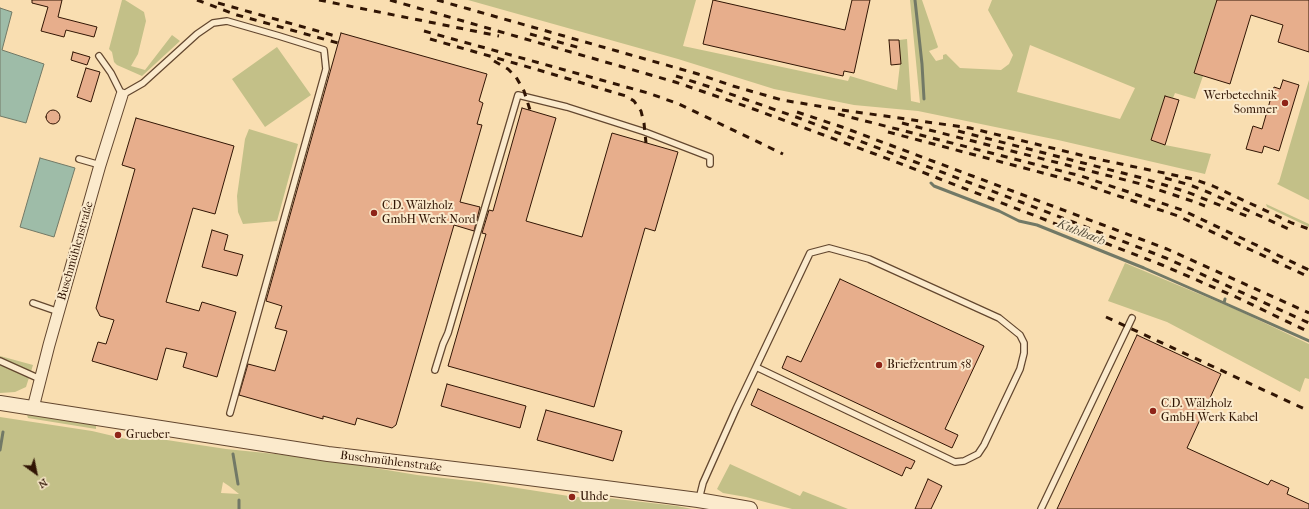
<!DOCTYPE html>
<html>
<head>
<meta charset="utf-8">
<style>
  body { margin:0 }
  #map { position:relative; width:1309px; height:509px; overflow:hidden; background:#f9deb1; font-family:"IM FELL French Canon",serif }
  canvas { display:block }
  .north { position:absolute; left:16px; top:453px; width:40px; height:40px; -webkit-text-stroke:3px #fbeacc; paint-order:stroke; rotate:147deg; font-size:11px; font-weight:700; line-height:16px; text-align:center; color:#311504 }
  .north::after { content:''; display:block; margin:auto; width:14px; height:18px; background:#311504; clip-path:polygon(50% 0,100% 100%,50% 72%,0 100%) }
</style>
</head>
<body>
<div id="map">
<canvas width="1309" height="509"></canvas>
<div class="north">N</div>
</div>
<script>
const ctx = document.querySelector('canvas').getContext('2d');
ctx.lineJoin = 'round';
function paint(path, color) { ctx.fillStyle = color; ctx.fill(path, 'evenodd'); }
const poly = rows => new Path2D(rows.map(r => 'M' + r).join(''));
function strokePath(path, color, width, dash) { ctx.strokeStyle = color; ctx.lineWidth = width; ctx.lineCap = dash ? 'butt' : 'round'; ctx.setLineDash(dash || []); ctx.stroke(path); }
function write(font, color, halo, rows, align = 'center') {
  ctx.font = font + ' "IM FELL French Canon",serif'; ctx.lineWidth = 4; ctx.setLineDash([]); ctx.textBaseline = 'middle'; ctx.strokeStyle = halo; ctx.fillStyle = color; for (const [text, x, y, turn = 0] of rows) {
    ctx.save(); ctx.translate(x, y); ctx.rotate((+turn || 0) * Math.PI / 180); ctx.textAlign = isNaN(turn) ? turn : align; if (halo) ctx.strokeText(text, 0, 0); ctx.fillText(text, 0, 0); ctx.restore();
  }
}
paint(poly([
  [122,0,125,0,144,12,146,21,138,54,131,66,145,70,172,35,180,41,142,76,117,65,114,62,112,52,109,49],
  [468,0,696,0,683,46,848,81,850,76,897,90,900,64,901,64,899,40,907,39,911,101,920,103,910,0,922,0,938,47,937,48,929,51,936,61,943,59,943,55,946,54,960,68,1001,70,1009,64,1013,55,988,10,992,0,1217,0,1194,73,1203,76,1195,99,1175,93,1173,98,1165,96,1151,140,1165,145,1211,154,1205,174,1058,140,918,111,854,105,774,89,678,59],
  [1030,45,1135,88,1120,119,1017,92],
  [277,47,311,95,265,127,232,79],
  [1309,80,1309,200,1277,184,1279,182],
  [249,129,298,144,277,221,243,224,238,212,237,196,245,139],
  [1266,204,1309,224,1309,227,1267,207],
  [1125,263,1235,309,1309,344,1309,379,1305,378,1300,392,1167,322,1108,301],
  [0,356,33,365,26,387,15,392,0,393],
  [29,413,96,425,96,429,28,418,27,415],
  [0,417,92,431,126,439,147,437,226,449,315,458,417,475,479,482,575,497,608,498,677,506,692,509,0,509],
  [223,482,229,486,239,494,221,493],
  [730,464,800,496,803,491,848,509,792,509,746,497,723,493,717,489]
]), '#c3c088');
const water = poly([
  [0,8,12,12,2,50,44,64,26,123,0,116,0,8],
  [40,158,75,168,54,237,20,227,40,158]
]);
paint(water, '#9ebca8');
strokePath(water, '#727966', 1);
strokePath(poly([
  [915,0,922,64,924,99],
  [931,183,934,186,999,211,1019,221,1037,225,1144,268,1224,303],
  [1225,299,1224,303,1309,341],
  [0,450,3,432],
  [233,454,238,484],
  [239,509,239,500]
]), '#727966', 3);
const building = poly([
  [32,0,62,0,58,17,97,27,94,37,66,30,64,37,41,31,48,7,32,3,32,0],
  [713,0,845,30,852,0,870,0,854,73,844,71,843,76,703,44,713,0],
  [1217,0,1309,0,1309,52,1278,42,1283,25,1251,15,1230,84,1194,73,1217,0],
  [341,33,487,74,479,101,483,103,477,124,482,125,460,202,480,207,474,231,454,225,396,425,392,428,357,418,355,425,323,416,323,419,239,395,248,364,275,371,287,331,275,328,282,306,266,301,341,33],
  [889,40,899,40,901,64,891,65,889,40],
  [73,52,90,57,87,65,71,60,73,52],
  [86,68,100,72,91,102,77,97,86,68],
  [1283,80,1299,85,1279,151,1264,146,1262,153,1246,149,1253,126,1262,129,1274,87,1280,89,1283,80],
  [1165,96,1179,100,1165,145,1151,140,1165,96],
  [522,108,556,118,526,221,582,237,612,133,678,152,655,231,645,228,594,407,448,366,486,234,482,233,489,210,493,211,522,108],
  '46 117a7 7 0 1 1 14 0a7 7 0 1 1-14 0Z',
  [136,118,234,146,215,214,193,208,166,302,199,311,202,302,236,312,217,377,183,367,187,353,166,348,157,380,92,361,98,342,106,344,114,320,100,316,96,308,135,169,122,165,136,118],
  [212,230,228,235,224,250,243,255,237,276,202,267,212,230],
  [840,279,984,346,945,429,958,435,952,448,782,368,787,356,801,362,840,279],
  [1137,335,1221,374,1187,448,1268,485,1271,480,1289,488,1287,494,1309,504,1309,509,1057,509,1137,335],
  [447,384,526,406,520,428,441,406,447,384],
  [758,389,915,461,911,469,906,467,902,476,751,405,758,389],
  [546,410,622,431,613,461,537,440,546,410],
  [928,479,942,486,931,509,915,509,928,479]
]);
paint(building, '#e7ae8c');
strokePath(building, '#311504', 1);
const service = poly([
  [99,56,111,73,122,95,143,83,197,34,213,23,227,21,279,36,324,50,326,69,230,413],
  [79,159,100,165],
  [33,303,59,312],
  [0,361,40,379],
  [435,370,443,344,448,333,518,95,567,107,645,132,710,157,710,164],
  [699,499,703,483,736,409,756,367,810,253,829,248,869,259,999,318,1020,335,1024,343,1024,353,1020,369,984,445,978,454,964,461,955,462,756,367],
  [1041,509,1132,318]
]);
const minor = poly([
  [33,408,49,345,100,165,122,95]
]);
const tertiary = poly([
  [0,403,328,454,513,476,698,500,750,509]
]);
strokePath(service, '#63472f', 8);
strokePath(minor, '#63472f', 13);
strokePath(tertiary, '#63472f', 16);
strokePath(service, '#fbeacc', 5.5);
strokePath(minor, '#fbeacc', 11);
strokePath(tertiary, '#fbeacc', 14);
strokePath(poly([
  [197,0,237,15,338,43],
  [319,0,499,36],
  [390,0,675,82,748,107,891,160,1162,265,1236,297,1309,332],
  [437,0,698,74,733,86,782,100,842,110,970,128,1097,159,1193,179,1213,186,1292,223,1309,229],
  [218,3,339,37],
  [424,31,648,93,679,104,783,154],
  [530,34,584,49],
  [430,39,535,69,626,96,634,101,641,111,644,123,646,143],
  [494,61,508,69,516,77,524,91,530,110],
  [676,76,713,88,796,117,1021,202,1166,258,1309,323],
  [797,112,842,127,1167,249,1309,313],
  [838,114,1081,176,1182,210,1309,270],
  [902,123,1141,184,1192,201,1205,206],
  [958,131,1142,178,1187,192,1249,217],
  [888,132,1077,182,1178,216,1309,277],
  [1165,178,1190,185,1210,193,1293,231],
  [1106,317,1309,411]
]), '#311504', 3, [7, 7]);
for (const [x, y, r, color] of [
  [1285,103,4,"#8f2418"],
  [374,213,4,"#8f2418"],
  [879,365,4,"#8f2418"],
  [1153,411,4,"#8f2418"],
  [118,435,4,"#8f2418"],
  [572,497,4,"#8f2418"]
]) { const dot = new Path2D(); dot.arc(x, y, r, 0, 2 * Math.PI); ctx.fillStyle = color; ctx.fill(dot); strokePath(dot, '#fbeacc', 1.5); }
write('12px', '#311504', '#fbeacc', [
  ["Werbetechnik",1277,96,"right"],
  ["Sommer",1277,110,"right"],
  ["C.D. Wälzholz",382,206],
  ["GmbH Werk Nord",382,220],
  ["Briefzentrum 58",887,365],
  ["C.D. Wälzholz",1161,404],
  ["GmbH Werk Kabel",1161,418],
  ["Grueber",126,435],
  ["Uhde",580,497]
], 'left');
write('12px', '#311504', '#fbeacc', [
  ["Buschmühlenstraße",76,251,-74],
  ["Buschmühlenstraße",391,462,7]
]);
write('italic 13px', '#574f3d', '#fbeacc', [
  ["Kuhlbach",1081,233,22]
]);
</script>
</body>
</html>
